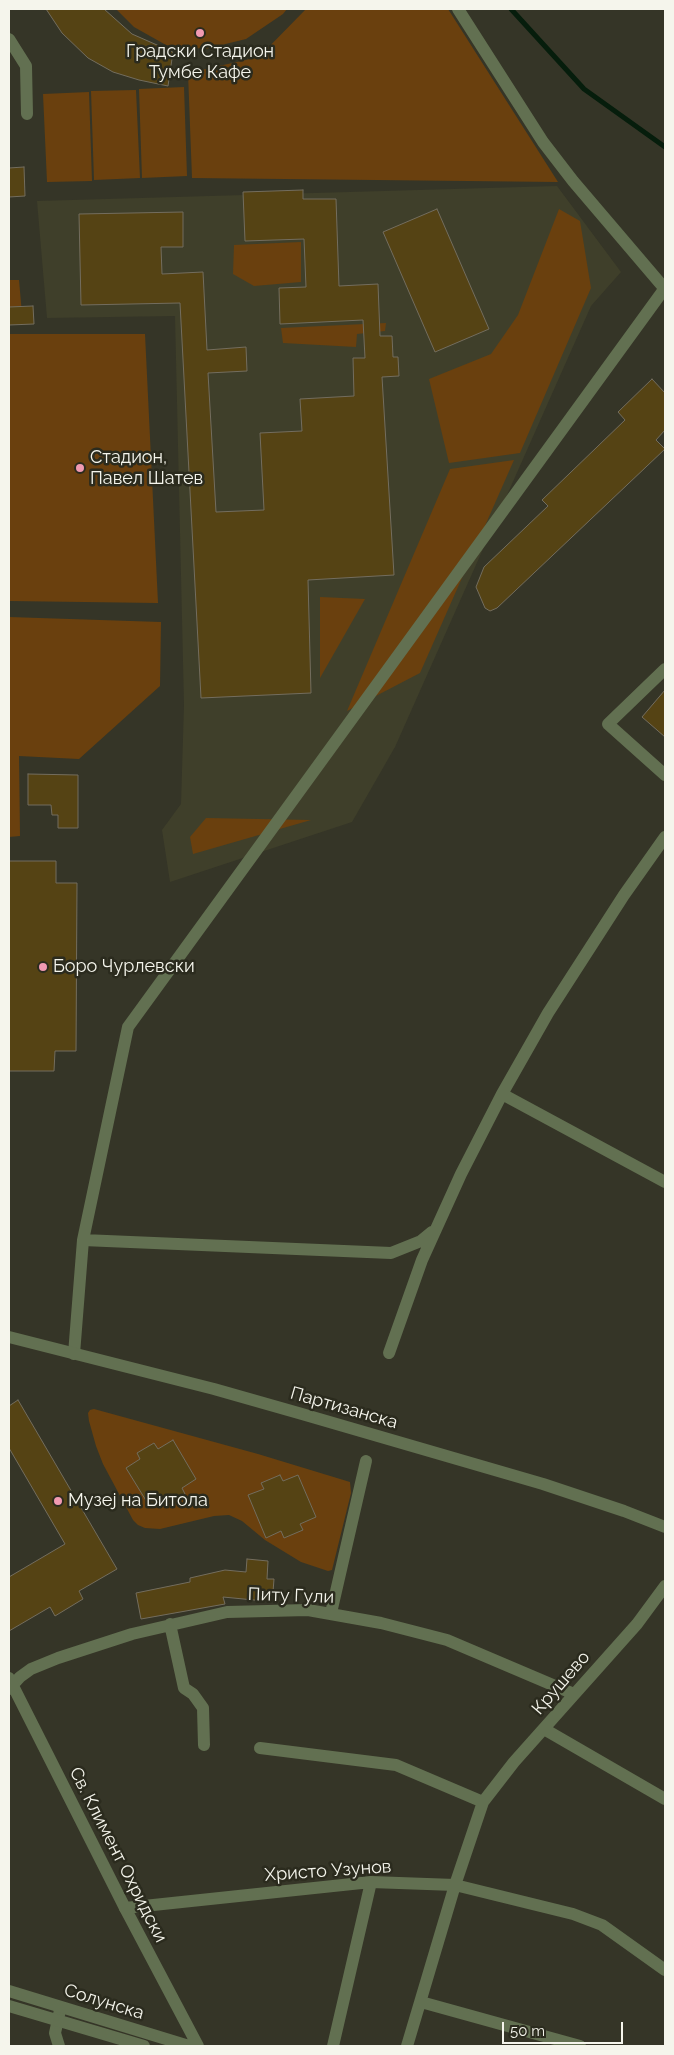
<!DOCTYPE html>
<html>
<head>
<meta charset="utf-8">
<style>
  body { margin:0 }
  #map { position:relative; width:674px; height:2055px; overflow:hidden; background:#353527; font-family:Raleway,sans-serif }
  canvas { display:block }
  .frame { position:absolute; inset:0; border:10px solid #f5f5ec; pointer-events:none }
  .scale { position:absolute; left:502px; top:2022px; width:121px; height:22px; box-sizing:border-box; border:2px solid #f5f5ec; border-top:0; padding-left:6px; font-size:15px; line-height:18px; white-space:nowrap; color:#f5f5ec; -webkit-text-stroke:4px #2b2b1e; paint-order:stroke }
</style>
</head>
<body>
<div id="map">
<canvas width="674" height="2055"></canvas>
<div class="frame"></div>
<div class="scale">50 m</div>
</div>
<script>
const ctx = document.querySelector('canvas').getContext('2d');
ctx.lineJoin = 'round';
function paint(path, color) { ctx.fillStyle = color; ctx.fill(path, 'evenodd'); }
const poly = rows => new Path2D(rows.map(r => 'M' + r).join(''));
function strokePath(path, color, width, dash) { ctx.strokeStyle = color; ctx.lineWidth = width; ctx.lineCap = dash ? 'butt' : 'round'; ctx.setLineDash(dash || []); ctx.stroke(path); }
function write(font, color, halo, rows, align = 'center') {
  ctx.font = font + ' Raleway,sans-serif'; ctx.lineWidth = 5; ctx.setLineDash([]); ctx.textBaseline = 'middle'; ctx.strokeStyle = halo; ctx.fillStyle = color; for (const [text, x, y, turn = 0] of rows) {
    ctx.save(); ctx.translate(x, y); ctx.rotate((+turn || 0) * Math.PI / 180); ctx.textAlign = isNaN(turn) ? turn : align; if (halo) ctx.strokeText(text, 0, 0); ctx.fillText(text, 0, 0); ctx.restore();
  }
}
paint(poly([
  [557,186,621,272,591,306,395,747,352,822,170,882,162,830,181,804,184,705,175,316,47,318,37,201]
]), '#3f3f2a');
paint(poly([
  [116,9,287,9,283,14,246,39,205,49,166,45,134,27],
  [306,9,448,9,558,182,192,178,188,73,259,57],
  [184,87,187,176,142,178,139,89],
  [136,90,140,178,94,180,91,91],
  [89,92,92,181,47,182,43,94],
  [559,209,580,221,591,288,520,453,449,463,429,379,491,354,518,315],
  [301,242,301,282,254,286,233,274,234,245],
  [9,280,19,280,22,314,9,315],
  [386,323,385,331,357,334,356,347,283,343,281,328],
  [9,334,145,334,158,603,9,601],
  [514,460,420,673,347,711,450,469],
  [320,597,365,599,320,678],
  [9,617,161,622,160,686,79,759,19,756,20,836,9,837],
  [206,818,311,820,193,854,190,837],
  [94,1409,258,1454,350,1482,351,1493,332,1570,328,1571,301,1562,265,1540,242,1521,229,1515,214,1516,160,1529,145,1528,138,1525,133,1520,103,1464,96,1446,89,1421,88,1413,90,1410]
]), '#6a400e');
strokePath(poly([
  [511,9,584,89,665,147]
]), '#061d0c', 5);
const building = poly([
  [46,9,104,9,132,34,173,52,168,86,139,80,113,72,88,58,62,33,46,9],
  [24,167,25,196,9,197,9,168,24,167],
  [303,190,303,199,336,199,339,286,378,284,380,336,392,336,393,357,398,357,399,376,382,377,394,575,308,580,311,693,201,698,180,303,81,305,79,214,183,212,183,247,161,247,162,274,203,272,207,350,246,347,247,371,208,373,216,512,264,510,260,433,302,431,300,399,354,396,353,358,365,358,363,320,280,324,279,288,306,287,304,239,245,241,243,192,303,190],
  [437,209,489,329,435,352,383,232,437,209],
  [33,306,34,324,9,325,9,307,33,306],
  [652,379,665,393,665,430,656,440,665,449,497,608,490,611,485,608,476,587,484,567,548,506,542,500,625,420,618,412,652,379],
  [665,690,665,737,642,717,665,690],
  [28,774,78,775,78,828,58,828,58,815,52,815,51,805,28,805,28,774],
  [9,861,56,861,56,883,77,883,76,1051,55,1051,54,1071,9,1071,9,861],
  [18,1400,117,1569,79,1591,83,1599,55,1616,50,1607,9,1631,9,1577,65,1544,9,1448,9,1406,18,1400],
  [173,1440,196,1479,182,1488,185,1494,168,1504,164,1498,150,1507,126,1468,140,1459,137,1453,154,1443,158,1449,173,1440],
  [280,1475,283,1481,298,1475,316,1517,300,1524,303,1530,284,1538,281,1531,266,1538,248,1495,264,1489,261,1483,280,1475],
  [247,1559,268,1561,267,1579,274,1579,273,1592,265,1591,264,1601,223,1597,225,1604,141,1619,136,1593,190,1582,190,1578,225,1570,246,1572,247,1559]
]);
paint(building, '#554314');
strokePath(building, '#736d5e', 1);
strokePath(poly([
  [9,39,26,66,27,114]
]), '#627051', 12);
strokePath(poly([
  [665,669,608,724,665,775],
  [502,1094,665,1182],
  [83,1240,391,1253,421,1241,432,1232],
  [389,1353,422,1260,461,1174,502,1094,548,1013,624,895,665,837],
  [74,1354,83,1240,128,1027,665,288],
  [331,1613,366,1461],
  [170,1624,184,1688,193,1694,203,1708,204,1745],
  [9,1689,20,1677,31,1669,58,1658,132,1634,227,1612,308,1610,381,1623,447,1640,574,1694],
  [544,1729,665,1799],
  [260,1748,396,1765,483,1802],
  [125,1908,371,1882,455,1885,573,1914,602,1925,665,1970],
  [421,2002,580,2046],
  [59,2046,55,2033,60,2010],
  [333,2046,371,1882],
  [407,2046,455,1885,483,1802,514,1762,637,1624,665,1586]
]), '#627051', 12);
strokePath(poly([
  [458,9,543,142,573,181,665,289],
  [9,1337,214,1389,302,1414,543,1484,624,1511,665,1527],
  [9,1678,125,1908,198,2046],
  [9,1991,189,2046],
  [9,2006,144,2046]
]), '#627051', 12);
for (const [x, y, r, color] of [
  [200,33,5,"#f19ab2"],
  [80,468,5,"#f19ab2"],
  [43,967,5,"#f19ab2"],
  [58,1501,5,"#f19ab2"]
]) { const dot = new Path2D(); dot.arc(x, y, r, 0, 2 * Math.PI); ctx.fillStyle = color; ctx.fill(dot); strokePath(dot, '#2b2b1e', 2); }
write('18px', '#f5f5ec', '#2b2b1e', [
  ["Градски Стадион",200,52,"center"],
  ["Тумбе Кафе",200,73,"center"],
  ["Стадион,",90,458],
  ["Павел Шатев",90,479],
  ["Боро Чурлевски",53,967],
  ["Музеј на Битола",68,1501]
], 'left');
write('18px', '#f5f5ec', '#2b2b1e', [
  ["Партизанска",344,1408,16],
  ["Питу Гули",291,1596,2],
  ["Крушево",561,1683,-49],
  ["Св. Климент Охридски",118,1855,63],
  ["Христо Узунов",328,1871,-4],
  ["Солунска",104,2002,17]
]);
</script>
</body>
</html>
